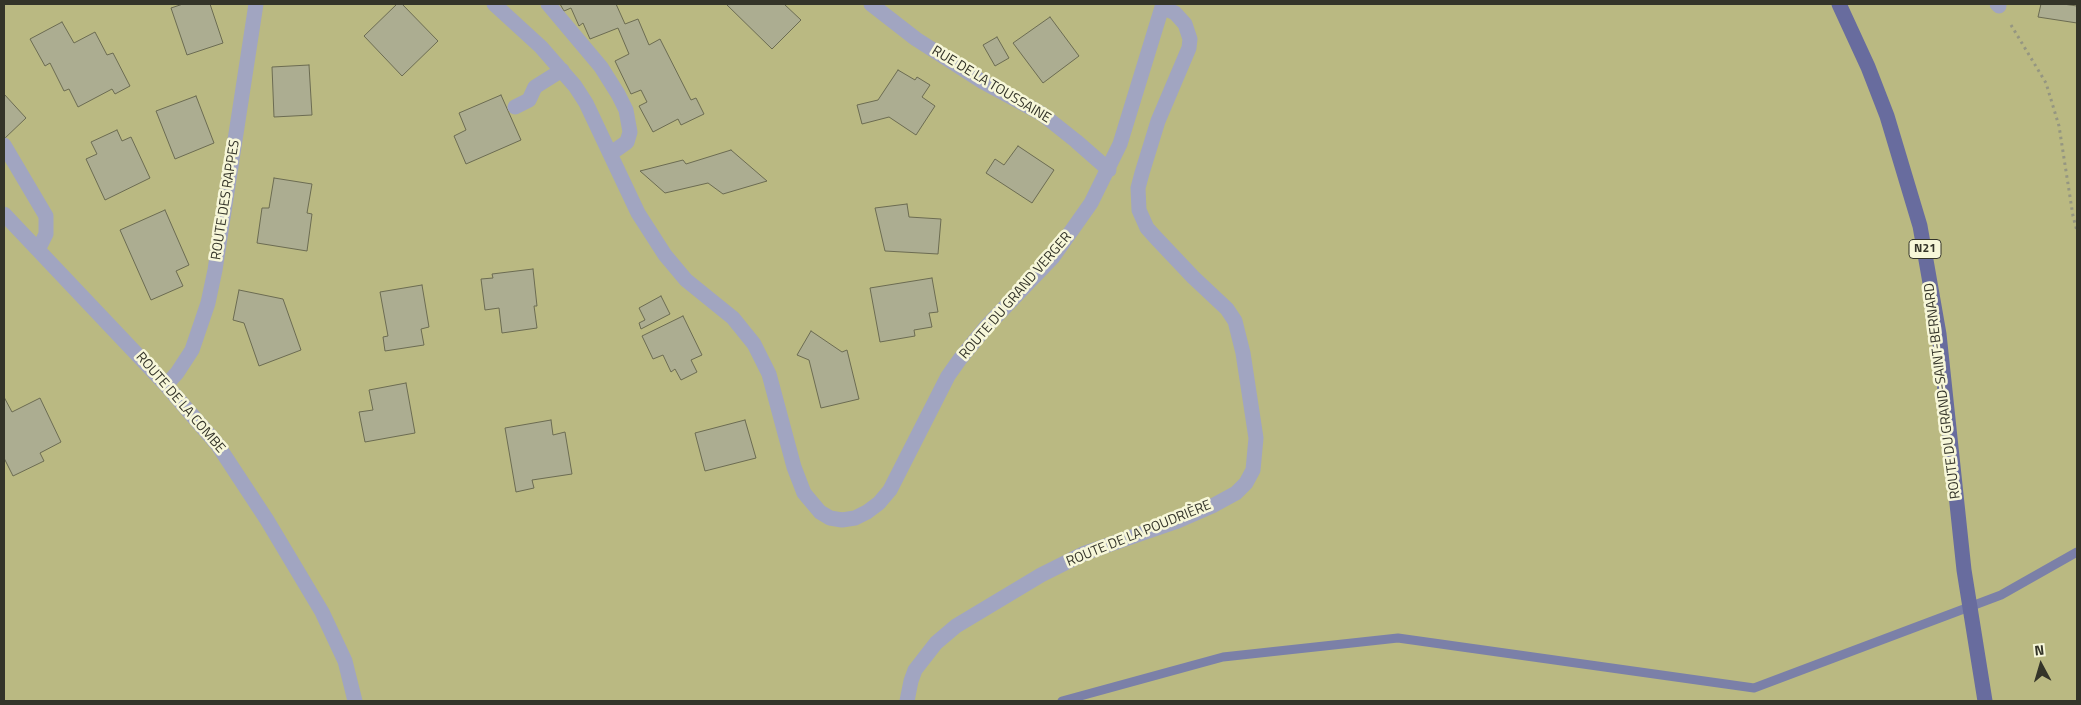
<!DOCTYPE html>
<html>
<head>
<meta charset="utf-8">
<style>
  body { margin:0 }
  #map { position:relative; width:2081px; height:705px; overflow:hidden; background:#e9eacc; font-family:"Titillium Web",sans-serif }
  canvas { display:block }
  .frame { position:absolute; inset:0; border:5px solid #343429; pointer-events:none }
  .north { position:absolute; left:2016px; top:640px; width:50px; height:50px; -webkit-text-stroke:4px #f7f7d9; paint-order:stroke; rotate:354deg; font-size:14px; font-weight:700; line-height:20px; text-align:center; color:#343429 }
  .north::after { content:''; display:block; margin:auto; width:18px; height:22px; background:#343429; clip-path:polygon(50% 0,100% 100%,50% 72%,0 100%) }
</style>
</head>
<body>
<div id="map">
<canvas width="2081" height="705"></canvas>
<div class="frame"></div>
<div class="north">N</div>
</div>
<script>
const ctx = document.querySelector('canvas').getContext('2d');
ctx.lineJoin = 'round';
function paint(path, color) { ctx.fillStyle = color; ctx.fill(path, 'evenodd'); }
const poly = rows => new Path2D(rows.map(r => 'M' + r).join(''));
function strokePath(path, color, width, dash) { ctx.strokeStyle = color; ctx.lineWidth = width; ctx.lineCap = dash ? 'butt' : 'round'; ctx.setLineDash(dash || []); ctx.stroke(path); }
function write(font, color, halo, rows, align = 'center') {
  ctx.font = font + ' "Titillium Web",sans-serif'; ctx.lineWidth = 5; ctx.setLineDash([]); ctx.textBaseline = 'middle'; ctx.strokeStyle = halo; ctx.fillStyle = color; for (const [text, x, y, turn = 0] of rows) {
    ctx.save(); ctx.translate(x, y); ctx.rotate((+turn || 0) * Math.PI / 180); ctx.textAlign = isNaN(turn) ? turn : align; if (halo) ctx.strokeText(text, 0, 0); ctx.fillText(text, 0, 0); ctx.restore();
  }
}
paint(poly([
  [4,4,2077,4,2077,701,4,701]
]), '#bab982');
strokePath(poly([
  [1062,701,1223,657,1398,638,1754,688,2001,595,2077,552]
]), '#7b80a8', 9);
const building = poly([
  [183,4,210,4,223,43,187,55,171,8,183,4],
  [397,4,402,4,438,41,402,76,364,36,397,4],
  [560,4,616,4,625,24,638,19,649,45,660,39,691,100,696,98,704,114,681,125,678,119,653,132,639,106,647,102,641,90,631,94,615,61,629,54,618,28,590,39,583,23,579,26,571,8,564,11,560,4],
  [726,4,784,4,801,20,772,49,726,4],
  [2041,4,2063,4,2077,6,2077,23,2038,17,2041,4],
  [1050,17,1079,56,1043,83,1013,43,1050,17],
  [62,22,74,43,95,32,107,55,113,53,130,86,115,94,112,89,78,107,69,89,64,91,50,63,45,66,30,39,62,22],
  [997,37,1009,58,995,66,983,45,997,37],
  [309,65,312,115,274,117,272,67,309,65],
  [898,70,915,80,917,77,930,85,922,97,935,106,916,135,889,117,862,124,857,105,878,100,898,70],
  [4,94,26,118,4,139,4,94],
  [501,95,521,140,466,164,454,136,466,130,459,113,501,95],
  [196,96,214,143,175,159,156,111,196,96],
  [117,130,122,141,131,137,150,178,105,200,86,159,97,154,91,142,117,130],
  [1018,146,1054,170,1032,203,986,173,995,159,1004,165,1018,146],
  [731,150,767,181,723,194,708,183,665,193,640,171,683,160,686,164,731,150],
  [274,178,312,184,307,213,312,214,307,251,257,243,262,208,269,208,274,178],
  [907,204,909,217,941,219,938,254,885,251,875,208,907,204],
  [165,210,189,265,176,271,183,286,151,300,120,230,165,210],
  [533,269,537,306,534,306,537,328,502,333,499,308,485,310,481,279,493,278,492,274,533,269],
  [932,278,938,312,929,313,932,327,914,330,915,336,880,342,870,288,932,278],
  [422,285,429,327,421,329,424,345,385,351,383,337,388,336,380,292,422,285],
  [239,290,283,299,301,350,259,366,244,323,233,320,239,290],
  [661,296,670,314,641,329,639,323,645,320,639,308,661,296],
  [683,316,702,355,691,360,697,372,681,380,675,369,671,372,663,355,653,359,642,336,683,316],
  [811,331,842,352,847,350,859,399,821,408,809,360,797,355,811,331],
  [406,383,415,433,365,442,359,412,373,410,369,390,406,383],
  [4,397,12,412,40,398,61,442,40,453,44,461,13,476,4,458,4,397],
  [551,420,553,435,565,432,572,474,532,480,534,488,516,492,505,428,551,420],
  [745,420,756,458,705,471,695,433,745,420]
]);
paint(building, '#acad91');
strokePath(building, '#6c6c52', 1);
strokePath(poly([
  [2011,25,2046,83,2059,126,2073,216,2077,231]
]), '#959681', 3, [2.5, 4]);
strokePath(poly([
  [494,4,541,47,575,86,586,103,638,213,665,255,686,280,733,318,754,344,769,374,794,467,804,493,820,512,830,518,842,520,855,518,867,512,879,503,890,490,948,376,960,359,986,327,1053,257,1091,203,1120,144,1163,4],
  [548,4,601,67,618,94,626,110,630,132,627,142,610,154],
  [871,4,916,39,983,82,1042,114,1076,141,1109,170],
  [1997,4,1999,6],
  [515,107,529,100,535,87,562,70],
  [4,145,46,216,46,234,38,250],
  [4,214,166,385,217,444,267,520,322,612,345,661,355,701],
  [166,385,177,373,192,350,208,303,215,270,256,4],
  [907,701,911,681,915,670,936,643,956,626,1041,575,1085,553,1175,522,1214,505,1236,493,1246,483,1253,470,1256,438,1243,353,1235,321,1227,309,1193,277,1157,239,1147,228,1139,210,1138,188,1142,173,1158,121,1189,48,1190,39,1185,24,1175,13,1162,7]
]), '#a1a5c1', 15);
strokePath(poly([
  [1839,4,1868,67,1887,116,1920,226,1939,334,1964,570,1985,701]
]), '#686c9e', 15);
for (const [x, y, w] of [
  [1925,249,32]
]) { const box = new Path2D(); box.roundRect(x - w / 2, y - 9.5, w, 19, 4); ctx.fillStyle = '#f7f7d9'; ctx.fill(box); strokePath(box, '#343429', 1); }
write('bold 12px', '#343429', null, [
  ["N21",1925,249]
]);
write('14px', '#343429', '#f7f7d9', [
  ["RUE DE LA TOUSSAINE",991,85,31],
  ["ROUTE DES RAPPES",226,200,-81],
  ["ROUTE DU GRAND VERGER",1016,296,-49],
  ["ROUTE DU GRAND-SAINT-BERNARD",1943,391,-97],
  ["ROUTE DE LA COMBE",180,403,49],
  ["ROUTE DE LA POUDRIÈRE",1139,534,-22]
]);
</script>
</body>
</html>
